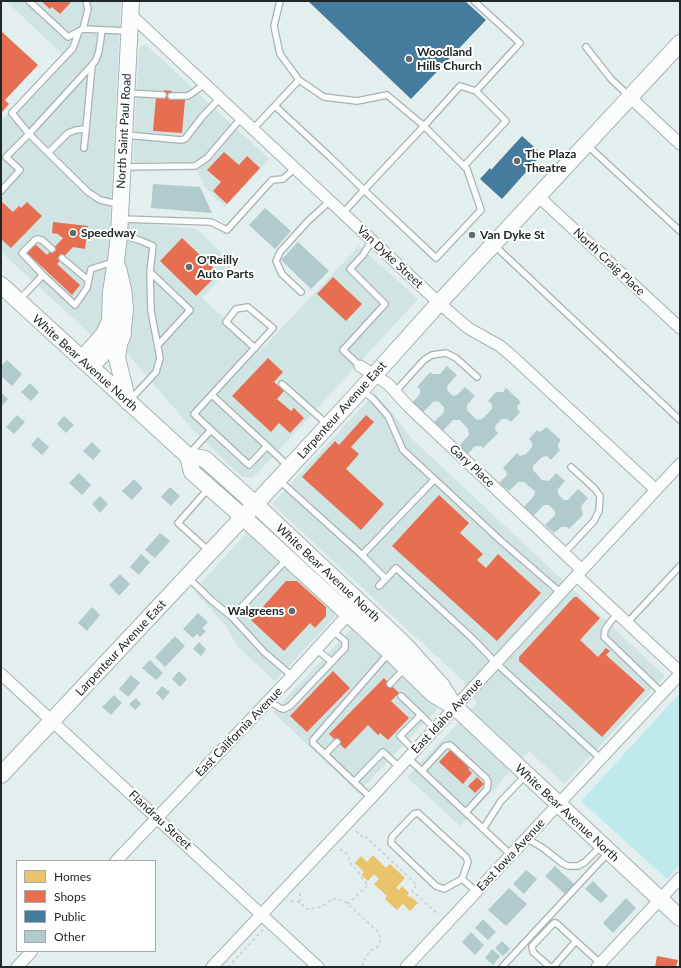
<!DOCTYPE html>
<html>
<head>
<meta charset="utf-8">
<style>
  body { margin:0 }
  #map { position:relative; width:681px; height:968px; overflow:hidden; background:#e3eeee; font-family:Lato,sans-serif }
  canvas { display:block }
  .frame { position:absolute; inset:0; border:2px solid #202728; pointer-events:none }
  .legend { position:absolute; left:16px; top:860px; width:140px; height:92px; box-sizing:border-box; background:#fff; border:1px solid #a6a9a9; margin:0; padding:5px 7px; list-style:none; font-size:12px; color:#202728 }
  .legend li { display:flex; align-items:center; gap:8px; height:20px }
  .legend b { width:20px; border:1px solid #a6a9a9 }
</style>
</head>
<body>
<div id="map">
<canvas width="681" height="968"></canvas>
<div class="frame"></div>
<ul class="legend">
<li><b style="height:11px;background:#e9c46a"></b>Homes</li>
<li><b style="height:11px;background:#e76f51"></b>Shops</li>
<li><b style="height:11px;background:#457b9d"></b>Public</li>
<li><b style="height:11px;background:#b1cbcd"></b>Other</li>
</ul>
</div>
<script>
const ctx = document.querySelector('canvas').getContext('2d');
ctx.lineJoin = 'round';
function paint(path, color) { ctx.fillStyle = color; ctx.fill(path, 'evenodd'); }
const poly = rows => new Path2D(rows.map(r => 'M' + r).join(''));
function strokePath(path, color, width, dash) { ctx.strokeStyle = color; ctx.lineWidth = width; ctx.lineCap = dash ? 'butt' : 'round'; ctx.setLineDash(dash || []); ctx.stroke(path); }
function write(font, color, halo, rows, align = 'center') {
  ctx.font = font + ' Lato,sans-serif'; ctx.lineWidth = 4; ctx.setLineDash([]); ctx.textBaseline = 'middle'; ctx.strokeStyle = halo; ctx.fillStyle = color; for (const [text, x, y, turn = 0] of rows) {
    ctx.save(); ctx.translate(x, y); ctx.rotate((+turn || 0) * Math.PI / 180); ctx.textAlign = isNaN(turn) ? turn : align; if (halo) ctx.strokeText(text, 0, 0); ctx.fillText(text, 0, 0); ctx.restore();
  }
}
paint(poly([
  [6,1,121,1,110,221,197,229,233,264,202,298,260,351,359,246,418,299,253,478,242,477,192,429,126,352,111,353,1,252,1,121,62,54],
  [145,44,269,159,225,207,204,186,193,162,133,162,139,48],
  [375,393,393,414,411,438,665,676,564,784,529,751,460,826,407,777,477,703,463,681,272,504],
  [249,530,338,613,275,681,238,647,225,625,194,591],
  [353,627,439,707,358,793,273,712]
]), '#d0e4e4');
paint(poly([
  [680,693,680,865,667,879,581,801]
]), '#bfeaec');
paint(poly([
  [373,855,386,868,390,864,405,878,396,888,399,890,402,886,409,893,407,895,409,897,410,896,418,903,410,911,403,904,397,910,385,899,387,896,374,884,379,879,374,874,368,881,361,875,364,872,355,863,361,856,367,862]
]), '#e9c46a');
paint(poly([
  [41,1,72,1,60,14,52,7,50,9],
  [1,31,38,65,5,100,9,104,2,112],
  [164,90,172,91,171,99,185,100,182,133,153,131,156,97,163,98],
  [224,152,239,165,247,156,260,168,227,204,213,191,221,182,207,170],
  [1,201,13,212,19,206,21,208,27,202,42,216,11,248,1,239],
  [53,222,88,226,85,249,73,247,57,264,80,285,72,295,26,252,34,243,47,255,63,238,58,234,52,233],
  [182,238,219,273,196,296,160,261],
  [333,277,362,304,346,321,317,294],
  [268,358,283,372,274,382,284,391,277,399,291,411,294,408,304,418,290,433,279,423,271,432,232,396],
  [366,415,374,422,351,447,359,454,346,469,384,504,361,530,302,477,335,441,339,445],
  [439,495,469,523,460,533,483,554,477,560,486,568,498,554,541,593,497,641,392,546],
  [286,581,297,581,326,607,326,616,315,628,310,623,284,651,251,620],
  [574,597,577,597,600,618,580,640,598,657,606,648,610,651,606,655,645,690,602,737,519,661,519,657],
  [333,671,350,688,307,732,290,716],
  [384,678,399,693,391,701,409,718,388,740,380,733,378,735,368,725,345,749,329,734],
  [451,749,470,767,468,769,472,773,463,784,439,762],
  [477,777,484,784,475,793,468,786],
  [657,956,678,960,676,967,655,967]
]), '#e76f51');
paint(poly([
  [308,1,465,1,486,20,411,99],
  [522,136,542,154,502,199,480,179,490,168,491,170]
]), '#457b9d');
paint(poly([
  [153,184,200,187,212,213,151,208],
  [265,208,291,231,275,249,249,225],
  [298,242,329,271,311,289,281,260],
  [7,360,22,374,12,386,1,376,1,366],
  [447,366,457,375,448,385,447,390,453,396,457,395,465,387,475,396,467,405,467,410,477,420,482,419,492,409,492,404,488,401,496,392,503,392,506,388,521,402,517,406,518,410,520,412,511,422,507,419,502,419,496,425,495,430,498,433,483,448,481,446,475,446,468,454,459,446,469,435,468,429,460,420,453,420,441,433,432,424,444,412,444,407,438,401,433,402,422,413,412,403,420,394,420,389,417,387,430,372,433,374,440,374],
  [30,383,39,392,31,401,21,392],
  [1,392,8,399,1,407],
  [17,415,25,422,14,434,6,427],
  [64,416,74,425,66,433,57,424],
  [546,427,561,440,558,444,558,448,560,450,551,460,547,456,542,457,533,466,533,470,542,480,549,481,556,473,565,481,558,489,558,494,564,500,568,500,578,489,588,498,581,506,583,515,569,529,567,527,561,527,554,533,545,525,555,515,555,511,549,505,544,505,531,518,522,509,534,496,535,491,524,482,518,482,509,491,499,483,507,475,506,471,503,468,517,453,520,456,526,454,532,447,532,442,529,439,537,430,539,432,543,430],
  [38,437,49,447,42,455,31,445],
  [92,442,101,451,93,460,83,451],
  [79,473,91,485,82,495,69,483],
  [134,479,143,488,132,500,122,491],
  [170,487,180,496,171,506,161,497],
  [100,496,108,504,100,513,92,504],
  [160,533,170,541,155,558,145,550],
  [141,554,150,562,139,575,130,567],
  [120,574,130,584,119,596,109,585],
  [92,607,100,615,87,631,78,623],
  [198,613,208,622,202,628,206,631,200,637,197,634,193,638,183,629],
  [175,636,185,646,165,667,155,657],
  [199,642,206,649,201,656,193,649],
  [150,660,163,673,156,680,142,668],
  [179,671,187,679,180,687,172,679],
  [131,675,140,683,128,697,119,689],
  [162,686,170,692,163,700,156,693],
  [114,695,122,703,111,715,102,707],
  [136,698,141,704,135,710,129,704],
  [555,866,574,884,565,894,545,876],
  [526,870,537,879,524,894,513,884],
  [593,881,608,896,601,903,585,889],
  [509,888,527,904,506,926,488,910],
  [626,898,636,908,613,933,603,923],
  [483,919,496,932,488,940,475,928],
  [471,932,484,945,475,955,462,942],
  [502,941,510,949,503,956,495,948],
  [492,949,500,956,493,965,485,958]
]), '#b1cbcd');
const lane = poly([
  [29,1,68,37,83,29,127,31],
  [280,1,274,26,280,54,299,80],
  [83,29,88,9,86,1],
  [79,31,73,48,12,113,29,134,92,65],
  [586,47,611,79,628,95],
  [128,93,163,95],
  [171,96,188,96,205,84],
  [275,106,330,157,364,190,436,258,481,210,467,169,424,126,364,190,343,213],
  [86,129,92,65,96,60,99,51,102,30],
  [253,129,299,80,324,97,357,101,387,95,424,126,460,86,476,91,520,43,474,1],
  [126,135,181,140,185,139,202,117,220,98],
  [587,145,680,231],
  [48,153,68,133,76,130,86,129,84,148],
  [464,166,506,121,476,91],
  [123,167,195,166,207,158,241,118],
  [1,191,20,170,6,157,29,134,88,192,100,200,118,204],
  [120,219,211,222,227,230,272,180,283,179,295,168],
  [120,235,139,240,153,246,150,272,151,311,160,358,156,372,130,400],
  [494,245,680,420],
  [62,258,88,280],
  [150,272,190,310,158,345],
  [43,275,22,253,35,240,37,239,42,240,52,249],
  [301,292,282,274,276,261,280,252,308,221,330,201],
  [20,299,43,275,75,305,87,288,91,269,113,262],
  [360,366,343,350,385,304,350,269,363,255,372,240],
  [282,384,328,425],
  [363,391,373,399,388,416,403,450,500,540,561,593],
  [395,392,424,360,432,355,446,353,456,358,477,377],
  [212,395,267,446],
  [211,430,249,465,267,446,289,467],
  [189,454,211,430,194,414,273,328,248,307,236,309,226,322,255,348],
  [280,481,362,555,386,579],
  [208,489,178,523,209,551],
  [564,553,594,521,599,511,600,496,595,489,571,467],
  [362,555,434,480],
  [188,578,198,587,211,600,232,617,264,652,292,676],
  [379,586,396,568,472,638,496,663,601,759],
  [617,614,608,625,605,630,604,637,662,693],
  [232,617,287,559],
  [627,623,680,566],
  [316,649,332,662],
  [390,684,405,668],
  [401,696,421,715],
  [269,701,280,708,284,709,290,706,345,648,345,641,333,631],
  [415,751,400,736,421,715,435,729],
  [325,754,337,742],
  [408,758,511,855],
  [422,771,445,746,450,745,486,778,488,782,487,789,466,812],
  [354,782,383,752,399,767],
  [371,798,313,743,313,740,389,653],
  [418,813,466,857,468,862,462,879,444,889,436,886,391,843,392,837,414,814,418,813],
  [483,829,501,801,525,776],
  [526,838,543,848,562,863,568,866,578,866,585,862,602,845],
  [462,879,477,892],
  [502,967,608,853],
  [550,967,533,952,532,946,554,923,556,923,600,963],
  [551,967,554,966,576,941]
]);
const street = poly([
  [130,14,439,303,468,328,500,346,513,357,656,490],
  [630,97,680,144],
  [538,196,680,328],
  [360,366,388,384,408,406,582,570],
  [577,576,680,672],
  [1,674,318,967],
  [116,861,292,676,353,609],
  [17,967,32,951],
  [212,967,371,798,680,464],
  [406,967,680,674],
  [597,967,680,878]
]);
const secondary = poly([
  [1,285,188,456,205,459,255,504,404,644,441,685,453,704],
  [123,334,119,344,117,358,128,402],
  [82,359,104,334,110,321,111,292,116,261,119,235,131,1],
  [91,367,117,338,123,328,125,309,123,289,118,268],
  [188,456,192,472,243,517,390,652,433,694,455,707,680,918],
  [1,775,261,498,361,390,439,303,680,43]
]);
strokePath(lane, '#a9b2b2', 8);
strokePath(street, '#a9b2b2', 13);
strokePath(secondary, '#a9b2b2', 18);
strokePath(poly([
  [356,831,362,837,365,836,417,885,412,891,439,915],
  [340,849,348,855,351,864,358,871,360,876,368,885,348,904],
  [291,901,300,902,306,909,321,907,333,899,339,899,347,903,377,931,380,936,380,943,377,948,372,950,366,956,362,967],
  [300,902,300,891],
  [228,967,263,930]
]), '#c9cece', 1.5, [3, 3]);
strokePath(lane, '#fbfcfc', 5.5);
strokePath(street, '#fbfcfc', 11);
strokePath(secondary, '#fbfcfc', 16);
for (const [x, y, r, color] of [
  [409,59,4,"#646d6d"],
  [517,161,4,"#646d6d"],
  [73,233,4,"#646d6d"],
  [472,235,4,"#646d6d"],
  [189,267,4,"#646d6d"],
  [292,611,4,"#646d6d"]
]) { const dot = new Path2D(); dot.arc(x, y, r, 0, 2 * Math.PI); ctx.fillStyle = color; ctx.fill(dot); strokePath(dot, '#fff', 1.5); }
write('bold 12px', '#202728', '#fff', [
  ["Woodland",417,52],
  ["Hills Church",417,66],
  ["The Plaza",525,154],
  ["Theatre",525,168],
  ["Speedway",81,233],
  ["Van Dyke St",480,235],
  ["O'Reilly",197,260],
  ["Auto Parts",197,274],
  ["Walgreens",284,611,"right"]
], 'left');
write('12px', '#202728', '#fff', [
  ["North Saint Paul Road",124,131,-87],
  ["Van Dyke Street",390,257,43],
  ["North Craig Place",609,262,43],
  ["White Bear Avenue North",85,363,42],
  ["Larpenteur Avenue East",342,410,-48],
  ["Gary Place",472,466,43],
  ["White Bear Avenue North",328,573,43],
  ["Larpenteur Avenue East",121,648,-47],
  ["East Idaho Avenue",447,716,-47],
  ["East California Avenue",239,732,-46],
  ["White Bear Avenue North",567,813,43],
  ["Flandrau Street",160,820,43],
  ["East Iowa Avenue",511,855,-47]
]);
</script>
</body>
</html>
